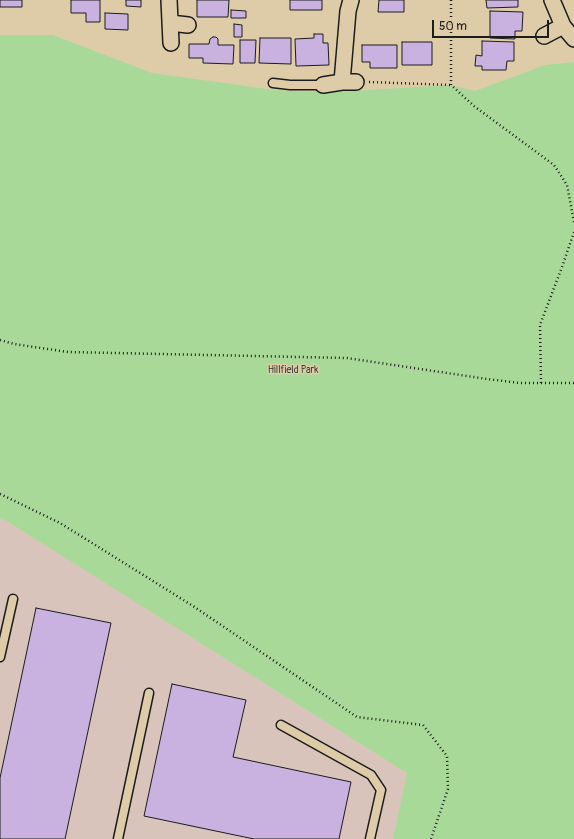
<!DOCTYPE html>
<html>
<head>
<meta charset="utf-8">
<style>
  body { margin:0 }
  #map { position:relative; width:574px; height:839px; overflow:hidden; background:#decca9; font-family:Pangolin,sans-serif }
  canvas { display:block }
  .scale { position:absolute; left:432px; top:20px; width:117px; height:18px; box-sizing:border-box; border:2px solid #1c1c1c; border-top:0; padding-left:5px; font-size:12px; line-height:14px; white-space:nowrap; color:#1c1c1c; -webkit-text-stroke:3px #decca9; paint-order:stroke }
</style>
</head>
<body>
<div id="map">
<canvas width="574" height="839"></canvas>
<div class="scale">50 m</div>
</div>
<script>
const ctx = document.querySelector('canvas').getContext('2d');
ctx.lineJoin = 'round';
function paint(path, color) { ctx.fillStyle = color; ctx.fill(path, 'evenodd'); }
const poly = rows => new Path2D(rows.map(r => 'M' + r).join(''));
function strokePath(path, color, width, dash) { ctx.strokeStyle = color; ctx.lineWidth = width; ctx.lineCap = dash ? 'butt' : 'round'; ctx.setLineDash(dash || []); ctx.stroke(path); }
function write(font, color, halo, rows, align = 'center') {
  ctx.font = font + ' Pangolin,sans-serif'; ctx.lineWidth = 3; ctx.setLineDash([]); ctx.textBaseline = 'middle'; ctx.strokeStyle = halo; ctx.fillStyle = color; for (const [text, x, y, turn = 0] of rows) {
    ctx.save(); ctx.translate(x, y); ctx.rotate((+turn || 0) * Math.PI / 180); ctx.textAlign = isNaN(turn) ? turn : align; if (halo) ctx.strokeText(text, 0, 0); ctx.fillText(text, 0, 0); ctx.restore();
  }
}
paint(poly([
  [0,519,5,520,407,773,393,839,0,839]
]), '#d8c4ba');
paint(poly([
  [0,35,53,35,152,73,275,90,334,92,451,85,475,91,545,65,574,62,574,839,393,839,407,773,5,520,0,519]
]), '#a9d999');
const building = poly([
  [0,0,22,0,22,7,0,7,0,0],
  [71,0,100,0,100,22,86,22,86,13,71,13,71,0],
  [126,0,141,0,141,7,126,6,126,0],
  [197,0,229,0,228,17,197,17,197,0],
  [290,0,322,0,322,10,290,10,290,0],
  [379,0,404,0,404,12,378,12,379,0],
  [486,0,518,0,518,7,487,8,486,0],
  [231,10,246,11,246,18,231,18,231,10],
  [490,11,523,12,522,31,515,31,515,39,490,38,490,11],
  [105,13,128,14,128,30,105,29,105,13],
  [234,24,242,25,242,37,234,37,234,24],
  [314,34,323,34,323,43,328,43,329,65,296,66,295,39,314,38,314,34],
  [213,37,216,37,218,39,218,45,234,45,233,64,203,63,203,58,189,58,189,44,209,44,210,39,213,37],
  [260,38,291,38,291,64,259,63,260,38],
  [240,40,256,40,255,63,240,63,240,40],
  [482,41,514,42,514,61,507,61,506,70,482,70,482,66,475,66,476,55,482,56,482,41],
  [402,42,432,42,432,65,402,65,402,42],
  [362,45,397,45,397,68,370,68,370,62,362,62,362,45],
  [36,608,111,623,65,839,0,839,0,778,36,608],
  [172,684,246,700,233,757,351,782,339,839,254,839,144,816,172,684]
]);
paint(building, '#c9b1e0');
strokePath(building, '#1c1c1c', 1);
const service = poly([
  [273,83,290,85,323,85],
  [0,657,13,599],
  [281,725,371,775,381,790,370,839],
  [118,839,149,693]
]);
const minor = poly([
  [169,0,171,43],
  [552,0,563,26,574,39],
  [170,23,188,25],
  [544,36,563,26],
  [342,82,348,11,351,0],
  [323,85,342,82,356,82]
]);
strokePath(service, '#1c1c1c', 11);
strokePath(minor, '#1c1c1c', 18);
strokePath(poly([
  [451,0,451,85,474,106,554,165,567,185,574,222],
  [369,82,451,85],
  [0,340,14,344,68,352,347,358,487,379,520,383,574,383],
  [541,383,540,325,562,267,574,232],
  [0,494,60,523,193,606,357,717,423,725,447,756,448,789,431,839]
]), '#1c1c1c', 2.5, [1, 3]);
strokePath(service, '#decca9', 8);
strokePath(minor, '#decca9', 15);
write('10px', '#384235', '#decca9', [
  ["Hillfield Park",293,370]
]);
</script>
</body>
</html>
